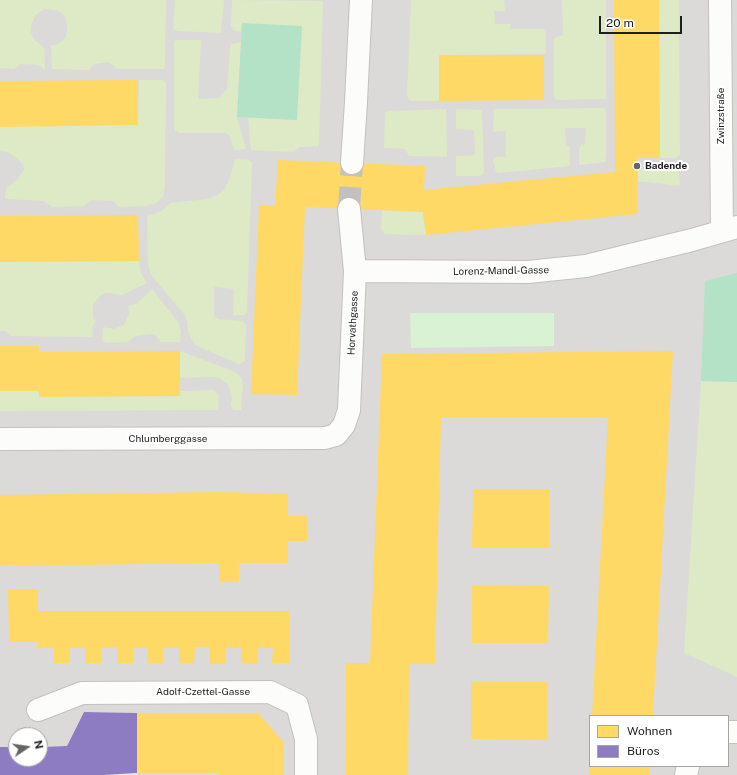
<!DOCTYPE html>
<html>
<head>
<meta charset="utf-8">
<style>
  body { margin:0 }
  #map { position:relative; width:737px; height:775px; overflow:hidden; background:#eceae7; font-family:"Public Sans",sans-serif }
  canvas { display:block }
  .legend { position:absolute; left:589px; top:715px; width:140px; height:52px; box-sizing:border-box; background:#fff; border:1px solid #a5a5a5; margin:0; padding:5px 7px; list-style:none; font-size:12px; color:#1e1e1e }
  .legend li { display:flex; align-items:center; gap:8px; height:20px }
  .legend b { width:20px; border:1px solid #a5a5a5 }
  .north { position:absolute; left:8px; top:727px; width:40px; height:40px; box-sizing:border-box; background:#fff; border:1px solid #a5a5a5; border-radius:50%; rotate:77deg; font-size:11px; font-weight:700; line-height:16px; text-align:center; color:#1e1e1e }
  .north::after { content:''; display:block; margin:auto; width:14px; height:18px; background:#666564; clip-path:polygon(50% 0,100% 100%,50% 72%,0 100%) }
  .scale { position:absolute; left:599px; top:16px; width:83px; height:18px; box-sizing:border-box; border:2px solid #1e1e1e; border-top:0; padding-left:5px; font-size:12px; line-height:14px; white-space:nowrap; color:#1e1e1e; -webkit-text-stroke:3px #fff; paint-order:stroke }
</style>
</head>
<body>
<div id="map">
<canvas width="737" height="775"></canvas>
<ul class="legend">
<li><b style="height:11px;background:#ffd966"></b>Wohnen</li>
<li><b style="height:11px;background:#8e7cc3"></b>Büros</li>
</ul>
<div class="north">N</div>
<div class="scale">20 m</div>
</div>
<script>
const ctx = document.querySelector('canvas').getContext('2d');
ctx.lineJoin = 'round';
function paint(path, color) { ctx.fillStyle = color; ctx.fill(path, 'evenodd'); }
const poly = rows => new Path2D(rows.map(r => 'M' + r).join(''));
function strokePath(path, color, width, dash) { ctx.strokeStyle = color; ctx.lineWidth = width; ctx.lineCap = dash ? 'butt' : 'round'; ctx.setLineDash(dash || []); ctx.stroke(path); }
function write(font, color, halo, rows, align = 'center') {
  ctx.font = font + ' "Public Sans",sans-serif'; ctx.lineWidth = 4; ctx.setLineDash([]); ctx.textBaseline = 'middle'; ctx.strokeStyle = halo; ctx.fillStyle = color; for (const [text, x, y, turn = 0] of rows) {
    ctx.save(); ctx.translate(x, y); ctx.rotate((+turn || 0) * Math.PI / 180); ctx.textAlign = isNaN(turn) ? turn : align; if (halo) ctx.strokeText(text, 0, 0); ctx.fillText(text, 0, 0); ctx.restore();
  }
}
paint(poly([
  [0,0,737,0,737,775,137,775,136,713,84,712,67,746,40,747,40,735,16,735,16,747,0,747],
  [590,716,728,716,728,766,590,766]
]), '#dbdad8');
paint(poly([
  [0,0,166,0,165,65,164,69,117,69,109,62,94,64,89,70,52,69,51,46,58,44,65,38,67,33,67,24,65,17,59,11,44,9,37,14,33,20,31,27,31,33,34,39,44,48,45,70,38,65,21,64,14,69,0,68],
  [175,0,224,0,221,33,178,31,175,30,173,28],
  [232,0,323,1,319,146,299,147,294,152,251,150,248,117,297,120,242,23,241,32,233,30,231,25],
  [411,0,504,0,505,11,494,11,495,24,510,24,510,29,544,29,546,33,546,54,439,55,439,101,412,101,409,100,407,95],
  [562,0,606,0,606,98,605,99,556,100,554,96,554,40,556,37,563,35],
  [659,0,679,0,680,154,677,157,673,158,660,158],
  [177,40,201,40,198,99,219,98,227,89,230,48,231,44,241,42,237,117,246,149,234,150,229,135,225,133,179,133,175,130,174,125,174,41],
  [139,80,162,80,165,81,166,84,165,186,163,197,156,203,147,206,119,207,113,201,92,200,83,206,52,207,44,201,5,199,6,188,17,180,24,170,23,164,16,158,8,152,0,151,0,126,138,125],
  [604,108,606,112,606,154,605,162,579,165,579,150,581,145,585,144,586,128,565,128,566,145,570,146,570,166,500,173,496,172,493,160,496,157,506,157,506,131,493,132,494,109],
  [446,109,447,157,409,156,405,149,384,148,385,113,388,111],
  [460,109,482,110,484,173,480,176,456,176,456,156,475,155,474,130,456,129,456,110],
  [236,159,249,160,252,162,247,313,244,315,233,315,234,289,214,287,214,315,219,319,243,321,244,323,246,325,245,361,239,364,195,345,188,332,187,321,184,314,152,276,149,269,148,261,147,216,162,211,170,203,207,199,216,196,224,190,230,177,234,164,234,160],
  [638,169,676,169,679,172,680,186,638,181],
  [382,210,423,212,426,235,385,234,381,229],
  [139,261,141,273,147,283,122,295,109,293,105,293,100,296,93,305,93,318,96,321,92,328,93,337,11,336,6,331,0,331,0,262],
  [152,289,178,322,181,332,180,342,161,342,156,336,151,334,135,336,128,342,106,343,103,341,102,339,103,327,114,329,124,325,129,313,128,306,136,304],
  [180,351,235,372,240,376,242,379,243,384,241,410,233,410,231,405,232,397,228,384,220,379,213,377,180,378],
  [701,381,737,382,737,677,684,653],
  [214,390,219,395,218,409,216,410,0,411,0,391,38,391,39,397,179,396,180,391]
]), '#dee9c6');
paint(poly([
  [410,313,554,313,554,346,411,348]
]), '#d8f2d3');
paint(poly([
  [242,23,302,26,297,120,237,117],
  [737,273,737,382,701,381,705,281]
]), '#b3e2c6');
paint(poly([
  [614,0,659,0,660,158,637,158,638,214,426,235,423,212,305,207,297,395,251,394,259,205,275,206,278,160,425,166,424,190,615,172],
  [439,55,544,55,544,100,439,101],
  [137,80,138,125,0,127,0,81],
  [138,215,139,261,0,262,0,216],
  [0,346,39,346,39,352,180,351,180,396,39,397,39,391,0,391],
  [673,351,653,716,592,716,608,417,441,417,435,664,409,664,408,775,345,775,346,663,370,663,382,354],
  [473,489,550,489,549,548,472,548],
  [221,492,288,494,288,516,307,516,307,541,288,541,288,563,239,563,239,582,220,582,219,563,0,566,0,495],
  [472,585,549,586,548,643,472,643],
  [8,589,38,589,38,611,289,611,289,663,272,663,273,648,257,648,257,664,241,663,241,648,225,648,225,664,210,664,210,647,195,647,194,663,179,663,179,648,163,648,163,663,147,663,148,648,133,648,133,663,117,663,117,647,101,648,101,663,85,663,85,648,70,648,70,663,54,663,54,648,38,648,38,642,9,642],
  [471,682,548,682,548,740,471,739],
  [137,713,258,713,284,743,284,775,219,775,219,773,137,773],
  [589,766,650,766,650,775,589,775]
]), '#ffd966');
paint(poly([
  [84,712,137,713,137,773,103,775,0,775,0,747,16,747,16,759,40,759,40,747,67,746]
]), '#8e7cc3');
strokePath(poly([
  [349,209,352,163]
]), '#c3c1bf', 22, [22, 11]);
const street = poly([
  [720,0,722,231],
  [352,163,356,102,361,0],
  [355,271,528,272,586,266,692,240,737,227],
  [0,439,325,438,336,435,344,425,349,410,355,271,349,209],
  [38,710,82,693,270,692,297,705,306,739,306,775],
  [728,732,737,732],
  [686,775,688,766]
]);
strokePath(street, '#c2c1bf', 24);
strokePath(street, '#fcfcfb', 22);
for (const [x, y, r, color] of [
  [637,166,4,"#666564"]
]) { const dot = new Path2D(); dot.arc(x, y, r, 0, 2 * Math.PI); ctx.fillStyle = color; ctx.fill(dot); strokePath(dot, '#fff', 1.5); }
write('10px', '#1e1e1e', '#fff', [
  ["Zwinzstraße",721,116,-90],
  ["Lorenz-Mandl-Gasse",501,271,-1],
  ["Horvathgasse",353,323,-87],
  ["Chlumberggasse",168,439],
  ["Adolf-Czettel-Gasse",203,692]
]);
write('bold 10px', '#1e1e1e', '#fff', [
  ["Badende",645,166]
], 'left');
</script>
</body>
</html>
